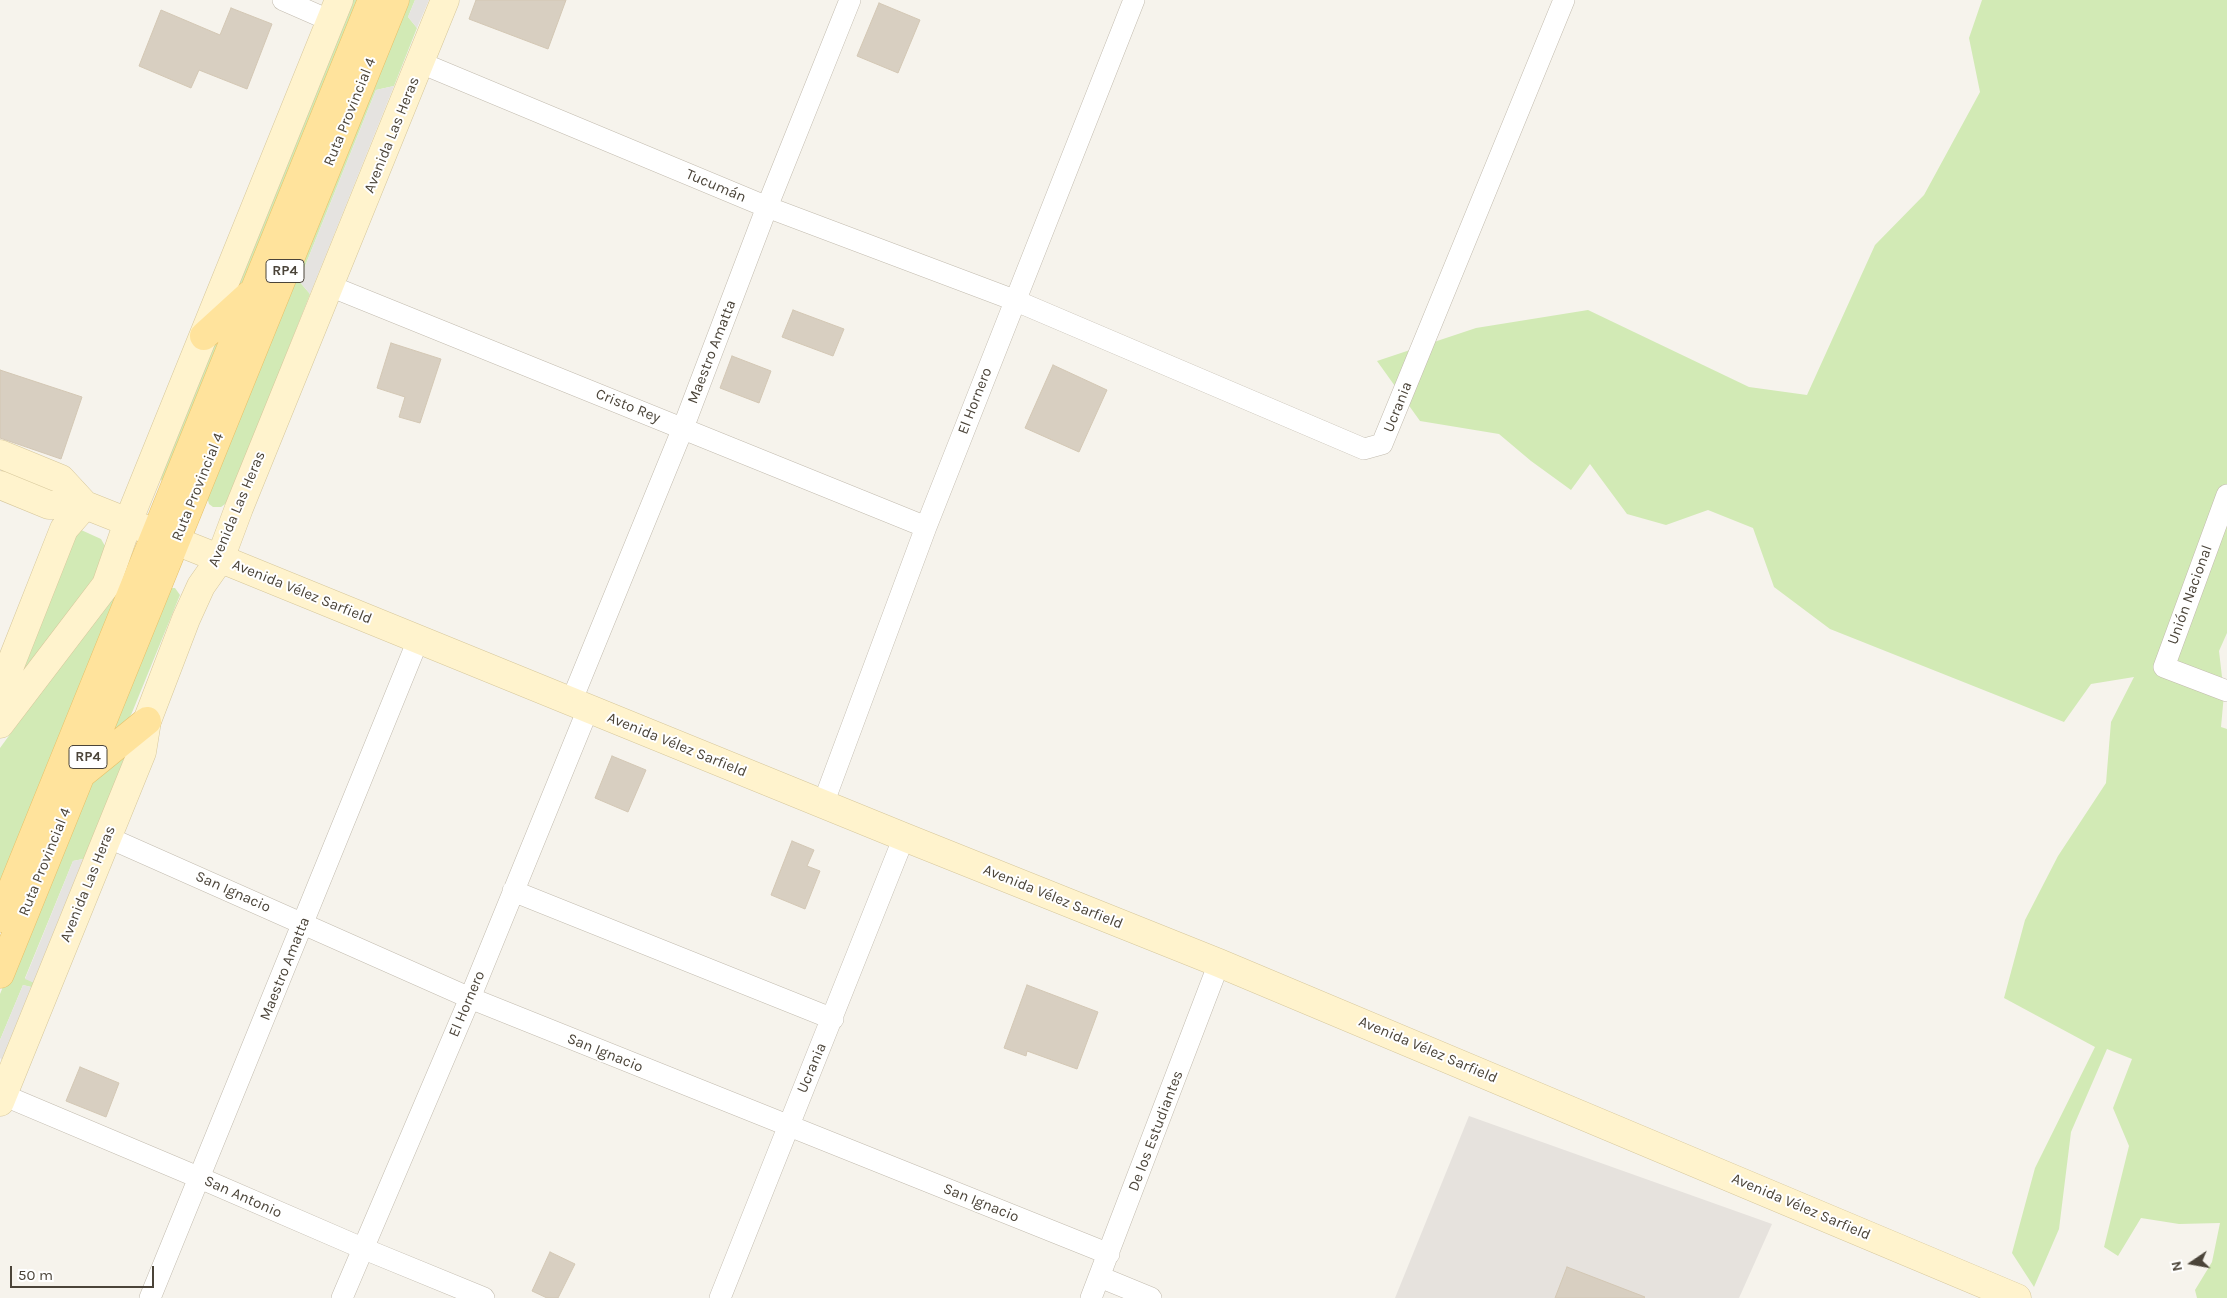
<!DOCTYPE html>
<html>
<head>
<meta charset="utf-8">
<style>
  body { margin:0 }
  #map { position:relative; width:2227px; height:1298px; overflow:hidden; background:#f6f3ec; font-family:Karla,sans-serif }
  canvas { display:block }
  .north { position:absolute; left:2167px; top:1238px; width:50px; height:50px; -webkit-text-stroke:4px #fff; paint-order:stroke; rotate:258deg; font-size:14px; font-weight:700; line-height:20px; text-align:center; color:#4b4439 }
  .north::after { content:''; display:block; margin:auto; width:18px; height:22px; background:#4b4439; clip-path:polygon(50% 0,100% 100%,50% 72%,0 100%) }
  .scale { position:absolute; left:10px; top:1266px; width:144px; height:22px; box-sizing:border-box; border:2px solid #4b4439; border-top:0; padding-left:6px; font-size:15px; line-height:18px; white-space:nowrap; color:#4b4439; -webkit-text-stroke:4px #fff; paint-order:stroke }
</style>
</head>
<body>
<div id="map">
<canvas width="2227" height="1298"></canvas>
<div class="north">N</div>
<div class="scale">50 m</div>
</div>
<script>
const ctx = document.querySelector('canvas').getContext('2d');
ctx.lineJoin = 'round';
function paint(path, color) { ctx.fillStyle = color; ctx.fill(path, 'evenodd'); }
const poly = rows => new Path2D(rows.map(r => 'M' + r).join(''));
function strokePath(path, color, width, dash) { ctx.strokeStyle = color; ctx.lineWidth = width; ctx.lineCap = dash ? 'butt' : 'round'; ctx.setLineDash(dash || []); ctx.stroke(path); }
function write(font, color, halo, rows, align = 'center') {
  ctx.font = font + ' Karla,sans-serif'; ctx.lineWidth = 4; ctx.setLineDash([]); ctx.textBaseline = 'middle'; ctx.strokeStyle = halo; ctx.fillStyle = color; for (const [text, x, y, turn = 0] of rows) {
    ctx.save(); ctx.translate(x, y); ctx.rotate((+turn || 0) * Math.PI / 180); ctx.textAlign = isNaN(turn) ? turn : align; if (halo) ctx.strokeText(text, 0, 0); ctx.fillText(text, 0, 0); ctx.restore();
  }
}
paint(poly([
  [1469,1116,1772,1224,1739,1298,1395,1298]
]), '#e6e2dd');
paint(poly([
  [347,0,363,0,254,270,233,299],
  [404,0,415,0,408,17,417,28,394,86,376,90,299,281,310,294,228,502,221,507,213,507,209,504,207,497],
  [1982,0,2227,0,2227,633,2219,651,2224,694,2221,727,2227,729,2227,1298,2197,1298,2195,1290,2212,1262,2220,1223,2179,1224,2141,1218,2118,1256,2104,1247,2129,1146,2113,1108,2132,1059,2107,1049,2071,1132,2059,1229,2034,1287,2012,1253,2035,1168,2095,1047,2004,998,2025,920,2058,856,2106,783,2111,722,2134,677,2091,684,2064,722,1830,629,1774,587,1753,528,1708,510,1666,525,1627,514,1590,464,1571,490,1531,461,1499,434,1420,421,1377,361,1476,328,1588,310,1749,387,1807,395,1875,245,1924,195,1980,92,1969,38],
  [226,329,162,481,160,478,205,354],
  [79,529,101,539,105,546,105,549,94,583,14,689,74,538],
  [120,587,0,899,0,748,116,589],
  [170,588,175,588,180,595,131,715,111,741,104,737],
  [131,746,88,858,73,861,25,978,37,984,35,988,23,985,0,1040,0,994,85,784]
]), '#d2eab5');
paint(poly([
  [415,0,429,0,417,28,408,17],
  [394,86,310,294,299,281,376,90],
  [88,858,37,984,25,979,73,861],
  [23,985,35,988,5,1063,0,1058,0,1040]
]), '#e5e3e0');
const building = poly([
  [476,0,566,0,548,49,469,19,476,0],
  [879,3,920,20,898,73,857,56,879,3],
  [231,8,272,24,247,89,199,70,191,88,139,66,161,10,220,35,231,8],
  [793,310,844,329,833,356,782,337,793,310],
  [391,343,441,359,420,423,399,417,405,397,377,388,391,343],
  [732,356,771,371,759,403,720,388,732,356],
  [1053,365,1107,390,1079,452,1025,428,1053,365],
  [0,370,82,397,61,459,0,438,0,370],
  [612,756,646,770,628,812,595,798,612,756],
  [792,841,814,850,807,866,820,871,805,909,771,895,792,841],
  [1027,985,1098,1012,1077,1069,1027,1051,1026,1056,1004,1048,1027,985],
  [80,1067,119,1083,106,1117,66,1101,80,1067],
  [550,1252,575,1264,558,1298,547,1298,532,1291,550,1252],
  [1567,1267,1645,1297,1644,1298,1555,1298,1567,1267]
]);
paint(building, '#d8cfc1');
strokePath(building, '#d3c7b4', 1);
const street = poly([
  [283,0,331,21],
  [421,63,767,207,1014,300,1364,449,1382,444,1564,0],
  [330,286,926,527],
  [2227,495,2164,667,2227,691],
  [571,702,683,428,767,207,850,0],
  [823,804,926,527,1134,0],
  [107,837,470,998,1109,1254],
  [513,891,833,1019],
  [3,1095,200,1178,362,1248,484,1298],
  [1100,1277,1151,1298],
  [150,1298,418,640],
  [342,1298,470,998,588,709],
  [720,1298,904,837],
  [1091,1298,1219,963]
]);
const secondary = poly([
  [0,454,61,479,85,505],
  [0,485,49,505,85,505,231,563,904,837,1219,963,2017,1298],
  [0,691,64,529,85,505],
  [0,724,106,585,128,522,339,0],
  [0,1102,142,752,147,721,186,619,201,586,220,559,239,508,445,0]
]);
const primary = poly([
  [204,336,249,295],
  [83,773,147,721],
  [0,918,372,0],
  [0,974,395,0]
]);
strokePath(street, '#c2bbae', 22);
strokePath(secondary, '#d6c79b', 29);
strokePath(primary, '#e6c16a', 29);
strokePath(street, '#fff', 21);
strokePath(secondary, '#fff3cd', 28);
strokePath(primary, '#ffe39c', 28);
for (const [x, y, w] of [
  [285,271,38],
  [88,757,38]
]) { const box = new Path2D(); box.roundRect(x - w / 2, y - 11.5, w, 23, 4); ctx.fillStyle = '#fff'; ctx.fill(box); strokePath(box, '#4b4439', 1); }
write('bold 14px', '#4b4439', null, [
  ["RP4",285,271],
  ["RP4",88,757]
]);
write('15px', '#4b4439', '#fff', [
  ["Ruta Provincial 4",350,112,-68],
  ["Avenida Las Heras",392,135,-68],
  ["Tucumán",716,186,23],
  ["Maestro Amatta",712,352,-69],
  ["El Hornero",975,401,-69],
  ["Cristo Rey",628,406,22],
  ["Ucrania",1398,407,-68],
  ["Ruta Provincial 4",198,487,-68],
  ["Avenida Las Heras",237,509,-67],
  ["Avenida Vélez Sarfield",302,592,22],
  ["Unión Nacional",2190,595,-70],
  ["Avenida Vélez Sarfield",677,745,22],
  ["Ruta Provincial 4",45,862,-68],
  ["Avenida Las Heras",88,884,-68],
  ["San Ignacio",233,892,24],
  ["Avenida Vélez Sarfield",1053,897,22],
  ["Maestro Amatta",285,969,-68],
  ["El Hornero",467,1004,-67],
  ["Avenida Vélez Sarfield",1428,1050,23],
  ["San Ignacio",605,1053,22],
  ["Ucrania",812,1068,-67],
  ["De los Estudiantes",1156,1131,-69],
  ["San Antonio",243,1197,24],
  ["San Ignacio",981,1203,22],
  ["Avenida Vélez Sarfield",1801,1207,23]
]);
</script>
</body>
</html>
